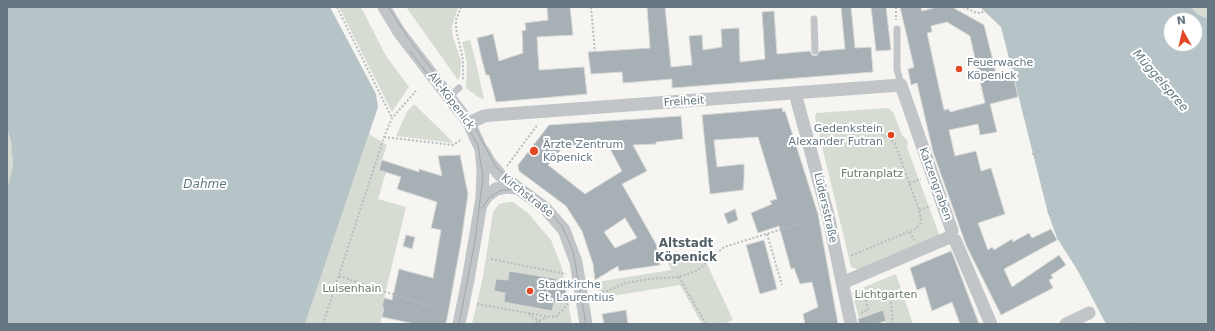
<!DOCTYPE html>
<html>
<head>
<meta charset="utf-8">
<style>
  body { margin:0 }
  #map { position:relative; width:1215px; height:331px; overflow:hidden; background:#f6f5f2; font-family:"DejaVu Sans",sans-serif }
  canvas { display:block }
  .frame { position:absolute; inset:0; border:8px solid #647783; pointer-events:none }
  .north { position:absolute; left:1163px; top:12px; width:40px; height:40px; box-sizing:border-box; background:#fff; border:1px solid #c1c9cd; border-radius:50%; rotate:352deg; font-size:11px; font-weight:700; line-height:16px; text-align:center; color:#647783 }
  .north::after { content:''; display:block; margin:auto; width:14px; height:18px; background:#e34725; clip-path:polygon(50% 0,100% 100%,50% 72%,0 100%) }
</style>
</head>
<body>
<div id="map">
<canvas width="1215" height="331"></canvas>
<div class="frame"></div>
<div class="north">N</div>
</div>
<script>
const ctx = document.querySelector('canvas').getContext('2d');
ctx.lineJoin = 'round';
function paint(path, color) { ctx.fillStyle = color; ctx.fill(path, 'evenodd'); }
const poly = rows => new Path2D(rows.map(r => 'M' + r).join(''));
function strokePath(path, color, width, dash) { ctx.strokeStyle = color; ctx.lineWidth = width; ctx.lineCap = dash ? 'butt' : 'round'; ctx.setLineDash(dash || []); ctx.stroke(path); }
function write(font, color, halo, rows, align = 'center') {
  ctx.font = font + ' "DejaVu Sans",sans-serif'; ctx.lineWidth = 4; ctx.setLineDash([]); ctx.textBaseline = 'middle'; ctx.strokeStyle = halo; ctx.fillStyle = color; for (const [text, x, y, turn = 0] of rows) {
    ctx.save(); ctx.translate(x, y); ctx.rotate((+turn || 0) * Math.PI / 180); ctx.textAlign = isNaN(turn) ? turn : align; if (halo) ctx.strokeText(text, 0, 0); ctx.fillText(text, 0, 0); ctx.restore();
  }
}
paint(poly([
  [339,7,361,7,386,56,409,87,392,112],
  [406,7,458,7,452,27,453,37,461,61,460,76,458,80],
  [1191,7,1208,7,1208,19,1197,14],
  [470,40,476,63,484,99,478,97,466,88,467,63,462,42],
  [414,104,454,143,396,136,407,112],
  [888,108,893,112,902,135,908,141,907,147,940,237,859,270,851,267,815,117,816,113],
  [7,129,11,141,13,166,7,189],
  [369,134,387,145,382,160,386,172,378,199,406,207,382,307,384,308,380,324,305,324],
  [508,202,513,202,528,213,551,240,562,268,572,324,472,324,483,277,493,212,499,204],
  [701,251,733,320,724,324,702,324,680,285,600,298,597,282,671,270,668,263],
  [896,274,913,324,886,324,883,310,859,318,852,292]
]), '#d7dcd3');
paint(poly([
  [7,7,330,7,376,94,378,107,305,324,7,324,7,189,13,166,11,141,7,129],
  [980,7,1191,7,1197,14,1208,19,1208,324,1106,324,1078,271,1057,238,1048,213,1001,27],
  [1171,20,1195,20,1195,44,1171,44]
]), '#b6c4c7');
const building = poly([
  [547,7,570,7,573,35,537,37,539,70,584,67,587,94,496,102,489,75,486,75,482,60,477,38,493,34,499,61,523,53,522,31,526,30,525,23,548,20,547,7],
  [647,7,665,7,671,67,692,65,689,36,702,35,703,50,722,47,721,29,739,28,740,62,765,59,762,12,774,11,777,54,810,51,812,55,816,56,820,51,845,49,841,7,851,7,855,48,871,47,873,72,672,88,672,79,623,83,622,72,591,74,588,52,650,48,647,7],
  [871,7,886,7,891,50,876,51,871,7],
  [900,7,921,7,922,11,937,7,952,7,984,25,997,77,1013,74,1018,97,990,104,997,132,980,135,978,124,949,130,955,156,976,151,981,171,991,168,1005,214,978,223,988,250,992,247,994,250,1012,239,1013,242,1029,233,1032,238,1051,229,1057,240,1004,269,1012,287,1059,255,1066,265,1051,275,1053,278,1049,280,1053,288,1001,315,966,245,933,152,917,83,911,85,908,69,914,67,900,7],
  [947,22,970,36,985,103,950,112,949,109,944,110,927,33,932,32,931,26,947,22],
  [782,108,783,112,785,111,818,214,838,324,805,324,803,314,818,307,812,282,800,284,794,268,791,269,779,226,758,233,751,213,772,204,770,201,777,199,758,137,714,140,717,167,744,164,744,179,743,190,710,194,702,115,782,108],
  [681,116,683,139,656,142,656,144,633,145,647,171,622,184,656,244,660,265,619,271,618,266,595,280,593,264,582,231,566,206,519,171,518,165,549,125,681,116],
  [578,145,578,148,609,147,622,171,585,194,548,165,563,147,578,145],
  [625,218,637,238,615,248,604,232,625,218],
  [460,155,468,194,461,242,446,324,415,324,382,317,384,308,382,307,384,298,392,300,399,269,433,278,441,230,431,228,437,202,397,189,401,177,379,170,382,160,419,172,419,169,442,176,438,156,460,155],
  [735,209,738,220,728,224,724,214,735,209],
  [406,235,415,237,412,249,403,246,406,235],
  [764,240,777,289,760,294,746,245,764,240],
  [951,251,953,255,979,324,960,324,952,302,932,311,925,287,917,290,910,268,951,251],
  [509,271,557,279,556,288,566,290,564,304,554,302,552,311,504,302,505,293,494,291,496,279,508,280,509,271],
  [626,310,628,324,604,324,602,314,626,310],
  [883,310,886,321,876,324,859,324,858,319,883,310]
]);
paint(building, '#a7b0b5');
strokePath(building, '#d7d7d5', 1);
strokePath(poly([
  [337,7,392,118],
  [461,7,456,20,456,29,463,60,463,80],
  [486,7,499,7],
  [591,7,595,52],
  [896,7,896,20],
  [963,7,977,13,981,13,989,7],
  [1023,114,1068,101],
  [818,128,866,131,880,133,889,138,895,144,919,210,921,220,920,225,915,229,850,256],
  [384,137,453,145,462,139],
  [1032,154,1059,145],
  [507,166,538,124],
  [909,183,921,179],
  [919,210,931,206],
  [1048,213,1075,196],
  [910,232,914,240],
  [767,234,782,285],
  [491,259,566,274],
  [1078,271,1110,252],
  [339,276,431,307],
  [679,277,706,324],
  [594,293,607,291,626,283,649,279,679,277,698,270,724,247,802,223],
  [477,304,551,317,557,316,570,302],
  [861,313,868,310,865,296,890,293,893,324],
  [529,314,543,324],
  [323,324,384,137,392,118,416,91],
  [532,324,547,317],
  [1130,324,1142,317]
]), '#b8bcbe', 2, [2, 2]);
strokePath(poly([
  [814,19,815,51],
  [897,29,897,69,901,85],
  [449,97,459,88]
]), '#c1c5c8', 7);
strokePath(poly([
  [384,7,399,32,469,123,481,149,483,170,482,198,468,280,459,324],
  [795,93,828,215,851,324],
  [469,123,484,116,493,115,901,85,952,231,950,237],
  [483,151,490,163,500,175,545,208,564,230,576,262,586,324],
  [481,205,487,196,496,189,507,187,517,188],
  [950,237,955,240,991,324],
  [842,283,950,237],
  [1066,324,1089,313]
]), '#c1c5c8', 13);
strokePath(poly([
  [388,7,411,42,473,124,496,167,512,182,543,204,562,226,573,251,586,324],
  [410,51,450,103],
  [482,208,489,198,499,191,512,189,522,191],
  [459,324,475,241,483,177,478,146,464,120]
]), '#9fa7ac', 1);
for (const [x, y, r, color] of [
  [959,69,4,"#e34725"],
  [891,135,4,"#e34725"],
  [534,151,5,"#e34725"],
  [530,291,4,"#e34725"]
]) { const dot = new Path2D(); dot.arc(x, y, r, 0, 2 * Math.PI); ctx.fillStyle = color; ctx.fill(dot); strokePath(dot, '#fff', 1.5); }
write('11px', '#647783', '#fff', [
  ["Feuerwache",967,63],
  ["Köpenick",967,76],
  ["Gedenkstein",883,129,"right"],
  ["Alexander Futran",883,142,"right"],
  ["Ärzte Zentrum",543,145],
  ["Köpenick",543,158],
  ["Stadtkirche",538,285],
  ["St. Laurentius",538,298]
], 'left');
write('11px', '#647783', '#fff', [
  ["Alt-Köpenick",451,101,53],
  ["Freiheit",684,102,-4],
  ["Katzengraben",935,184,70],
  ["Kirchstraße",527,196,38],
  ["Lüdersstraße",825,208,77]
]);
write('11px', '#697a63', '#fff', [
  ["Futranplatz",872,174],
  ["Luisenhain",352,289],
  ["Lichtgarten",886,295]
]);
write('italic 12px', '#607980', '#fff', [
  ["Müggelspree",1160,81,49],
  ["Dahme",205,185]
]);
write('bold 12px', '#526068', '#fff', [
  ["Altstadt",686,244],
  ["Köpenick",686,258]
]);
</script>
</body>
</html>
